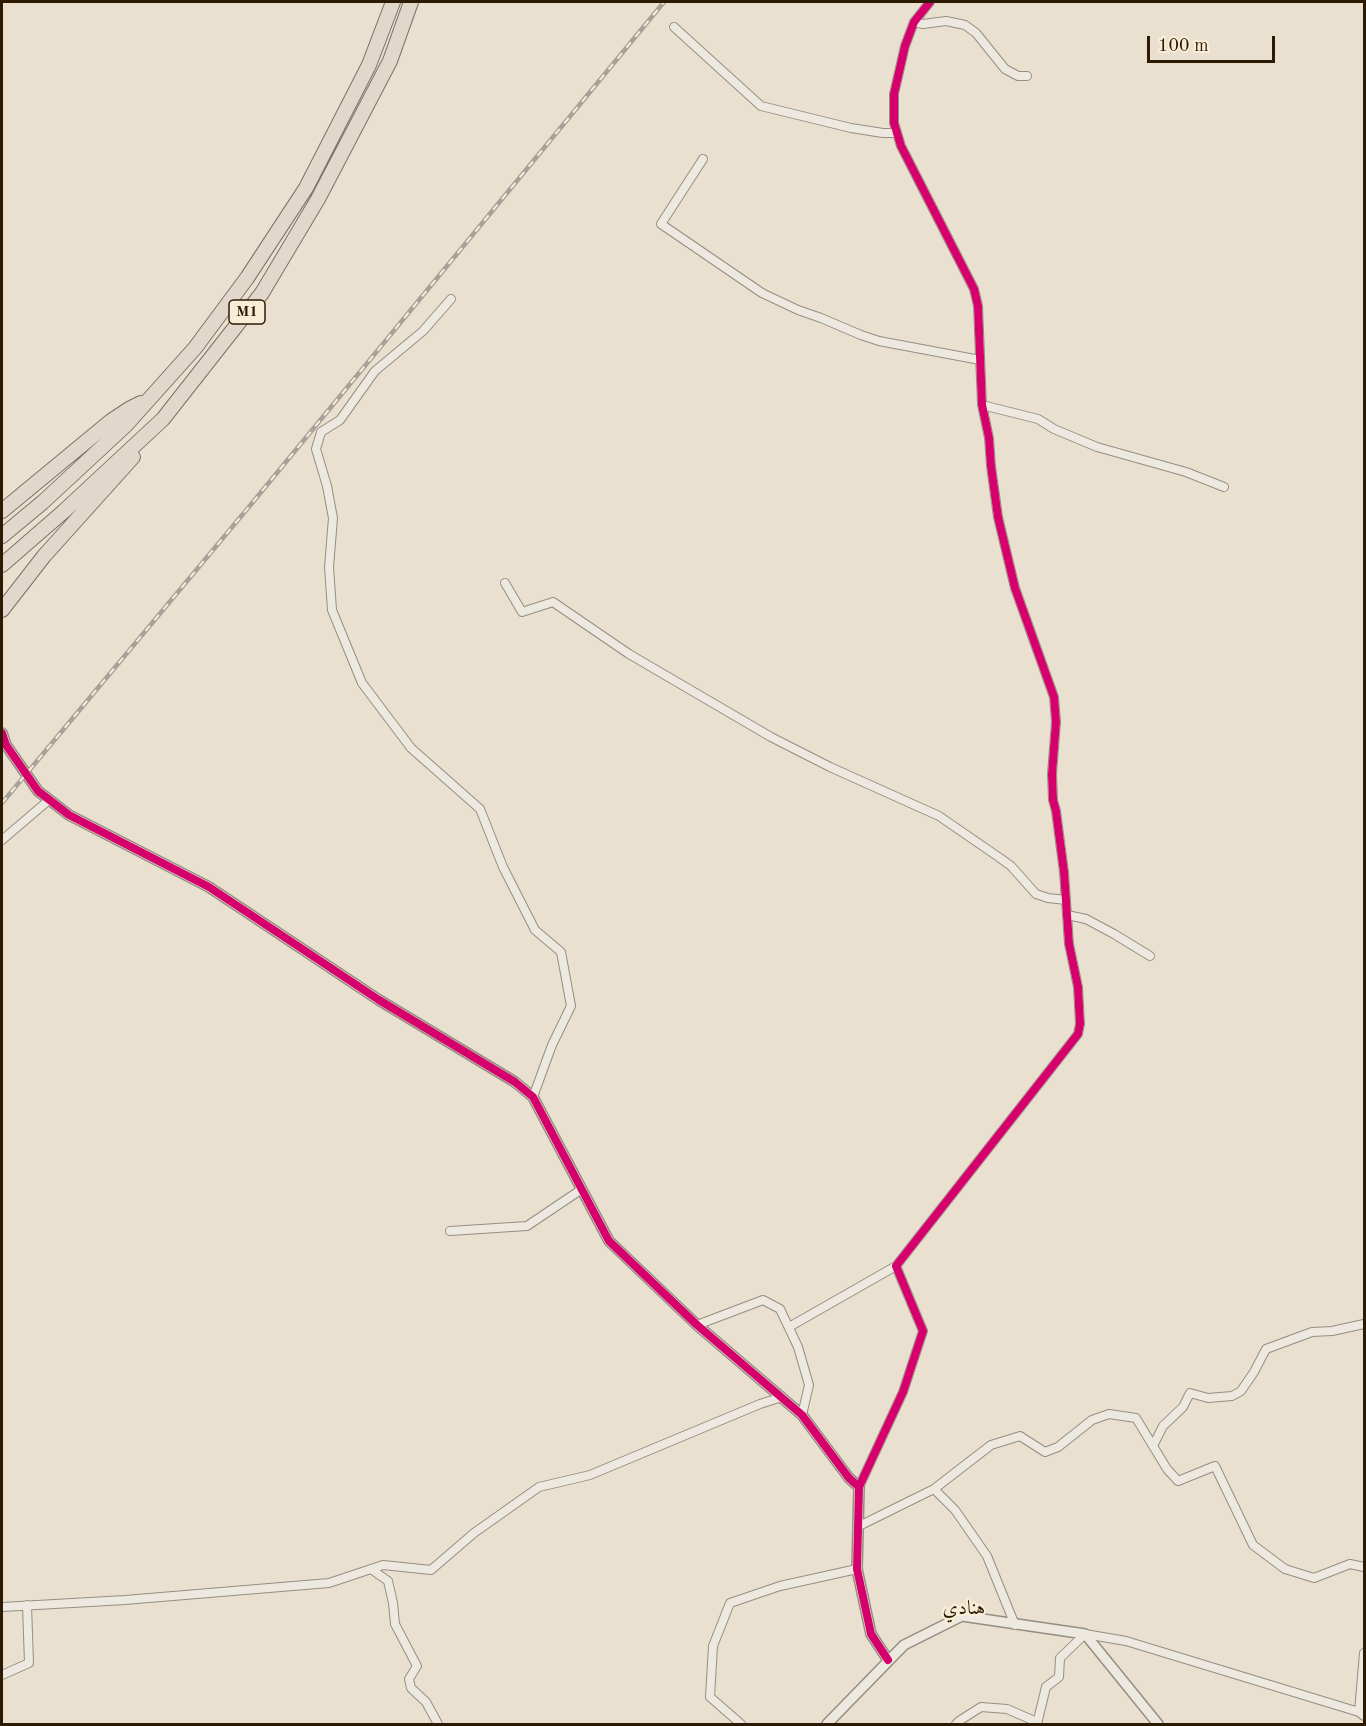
<!DOCTYPE html>
<html>
<head>
<meta charset="utf-8">
<style>
  body { margin:0 }
  #map { position:relative; width:1366px; height:1726px; overflow:hidden; background:#eae0cf; font-family:"Old Standard TT",serif }
  canvas { display:block }
  .frame { position:absolute; inset:0; border:3px solid #2c1a03; pointer-events:none }
  .scale { position:absolute; left:1147px; top:36px; width:128px; height:27px; box-sizing:border-box; border:3px solid #2c1a03; border-top:0; padding-left:8px; font-size:18px; line-height:21px; white-space:nowrap; color:#2c1a03; -webkit-text-stroke:4px #f9edd8; paint-order:stroke }
</style>
</head>
<body>
<div id="map">
<canvas width="1366" height="1726"></canvas>
<div class="frame"></div>
<div class="scale">100 m</div>
</div>
<script>
const ctx = document.querySelector('canvas').getContext('2d');
ctx.lineJoin = 'round';
const poly = rows => new Path2D(rows.map(r => 'M' + r).join(''));
function strokePath(path, color, width, dash) { ctx.strokeStyle = color; ctx.lineWidth = width; ctx.lineCap = dash ? 'butt' : 'round'; ctx.setLineDash(dash || []); ctx.stroke(path); }
function write(font, color, halo, rows, align = 'center') {
  ctx.font = font + ' "Old Standard TT",Amiri,serif'; ctx.lineWidth = 4.5; ctx.setLineDash([]); ctx.textBaseline = 'middle'; ctx.strokeStyle = halo; ctx.fillStyle = color; for (const [text, x, y, turn = 0] of rows) {
    ctx.save(); ctx.translate(x, y); ctx.rotate((+turn || 0) * Math.PI / 180); ctx.textAlign = isNaN(turn) ? turn : align; if (halo) ctx.strokeText(text, 0, 0); ctx.fillText(text, 0, 0); ctx.restore();
  }
}
const minor = poly([
  [914,22,923,24,946,21,965,25,976,33,1005,69,1018,76,1027,76],
  [674,27,761,106,851,128,883,133,896,133],
  [703,159,661,224,762,293,798,310,821,318,861,335,879,341,980,360],
  [451,299,423,331,375,371,340,420,321,432,316,449,327,486,333,518,329,567,332,610,362,683,411,748,480,809,503,867,535,930,561,952,571,1006,552,1045,533,1097],
  [982,405,1038,419,1054,429,1097,447,1186,472,1224,487],
  [505,583,522,612,553,602,629,654,771,737,830,767,939,816,1000,858,1011,866,1036,894,1048,898,1066,900],
  [2,840,49,800],
  [1067,915,1086,919,1114,934,1150,956],
  [450,1231,527,1226,582,1189],
  [697,1325,763,1300,780,1309,798,1347,809,1385,802,1415],
  [789,1327,896,1266],
  [1153,1446,1163,1426,1183,1407,1190,1393,1208,1398,1232,1396,1241,1391,1254,1372,1266,1349,1312,1332,1332,1331,1364,1324],
  [859,1487,903,1392,923,1331,896,1266,1078,1034,1080,1024,1078,987,1069,944,1064,872,1056,811,1053,800,1052,774,1056,722,1054,697,1015,588,998,517,991,466,989,438,982,405,978,306,974,289,901,146,894,123,894,94,905,46,914,22,930,2],
  [934,1489,955,1510,987,1556,1015,1625],
  [859,1526,934,1489,991,1445,1020,1436,1045,1452,1058,1447,1092,1420,1109,1414,1136,1418,1167,1469,1178,1481,1215,1466,1253,1545,1285,1569,1314,1578,1350,1564,1364,1567],
  [371,1569,388,1581,393,1603,395,1624,417,1666,409,1679,411,1688,426,1702,438,1724],
  [2,1607,125,1600,329,1583,383,1565,431,1570,474,1533,539,1487,590,1475,760,1404,782,1397],
  [2,1675,29,1663,27,1605],
  [1359,1712,1364,1653],
  [741,1724,710,1697,713,1646,730,1603,780,1586,857,1569],
  [956,1724,959,1721,981,1707,1007,1709,1037,1722],
  [1037,1724,1046,1687,1059,1677,1060,1658,1085,1634,1126,1641,1359,1712,1364,1716]
]);
const tertiary = poly([
  [2,733,6,745,38,791,69,815,209,887,379,1000,515,1082,533,1097,609,1241,697,1325,802,1415,849,1478,859,1487,857,1569,871,1634,888,1660],
  [827,1724,904,1645,962,1616,1085,1634,1158,1724]
]);
const motorway = poly([
  [2,511,111,421,129,409,141,403],
  [2,536,43,502,126,425,195,348,247,278,306,188,369,65,393,2],
  [2,565,63,512,163,419,262,293,318,199,390,61,411,2],
  [2,610,44,556,133,457]
]);
strokePath(minor, '#958e81', 10);
strokePath(tertiary, '#958e81', 12);
strokePath(motorway, '#7a7266', 16);
strokePath(minor, '#ede8e0', 8);
strokePath(tertiary, '#ede8e0', 9);
strokePath(motorway, '#e1d8cb', 14);
const rail = poly([
  [2,803,253,502,664,2]
]);
strokePath(rail, '#a7a199', 4.5);
strokePath(rail, '#f9edd8', 2, [7]);
strokePath(poly([
  [2,733,6,745,38,791,69,815,209,887,379,1000,515,1082,533,1097,609,1241,697,1325,802,1415,849,1478,859,1487,857,1569,871,1634,888,1660],
  [859,1487,903,1392,923,1331,896,1266,1078,1034,1080,1024,1078,987,1069,944,1064,872,1056,811,1053,800,1052,774,1056,722,1054,697,1015,588,998,517,991,466,989,438,982,405,978,306,974,289,901,146,894,123,894,94,905,46,914,22,930,2]
]), '#d6006c', 8);
for (const [x, y, w] of [
  [247,312,36]
]) { const box = new Path2D(); box.roundRect(x - w / 2, y - 12, w, 24, 4.5); ctx.fillStyle = '#f9edd8'; ctx.fill(box); strokePath(box, '#2c1a03', 1.5); }
write('bold 15px', '#2c1a03', null, [
  ["M1",247,312]
]);
write('20px', '#2c1a03', '#f9edd8', [
  ["هنادي",964,1609]
]);
</script>
</body>
</html>
